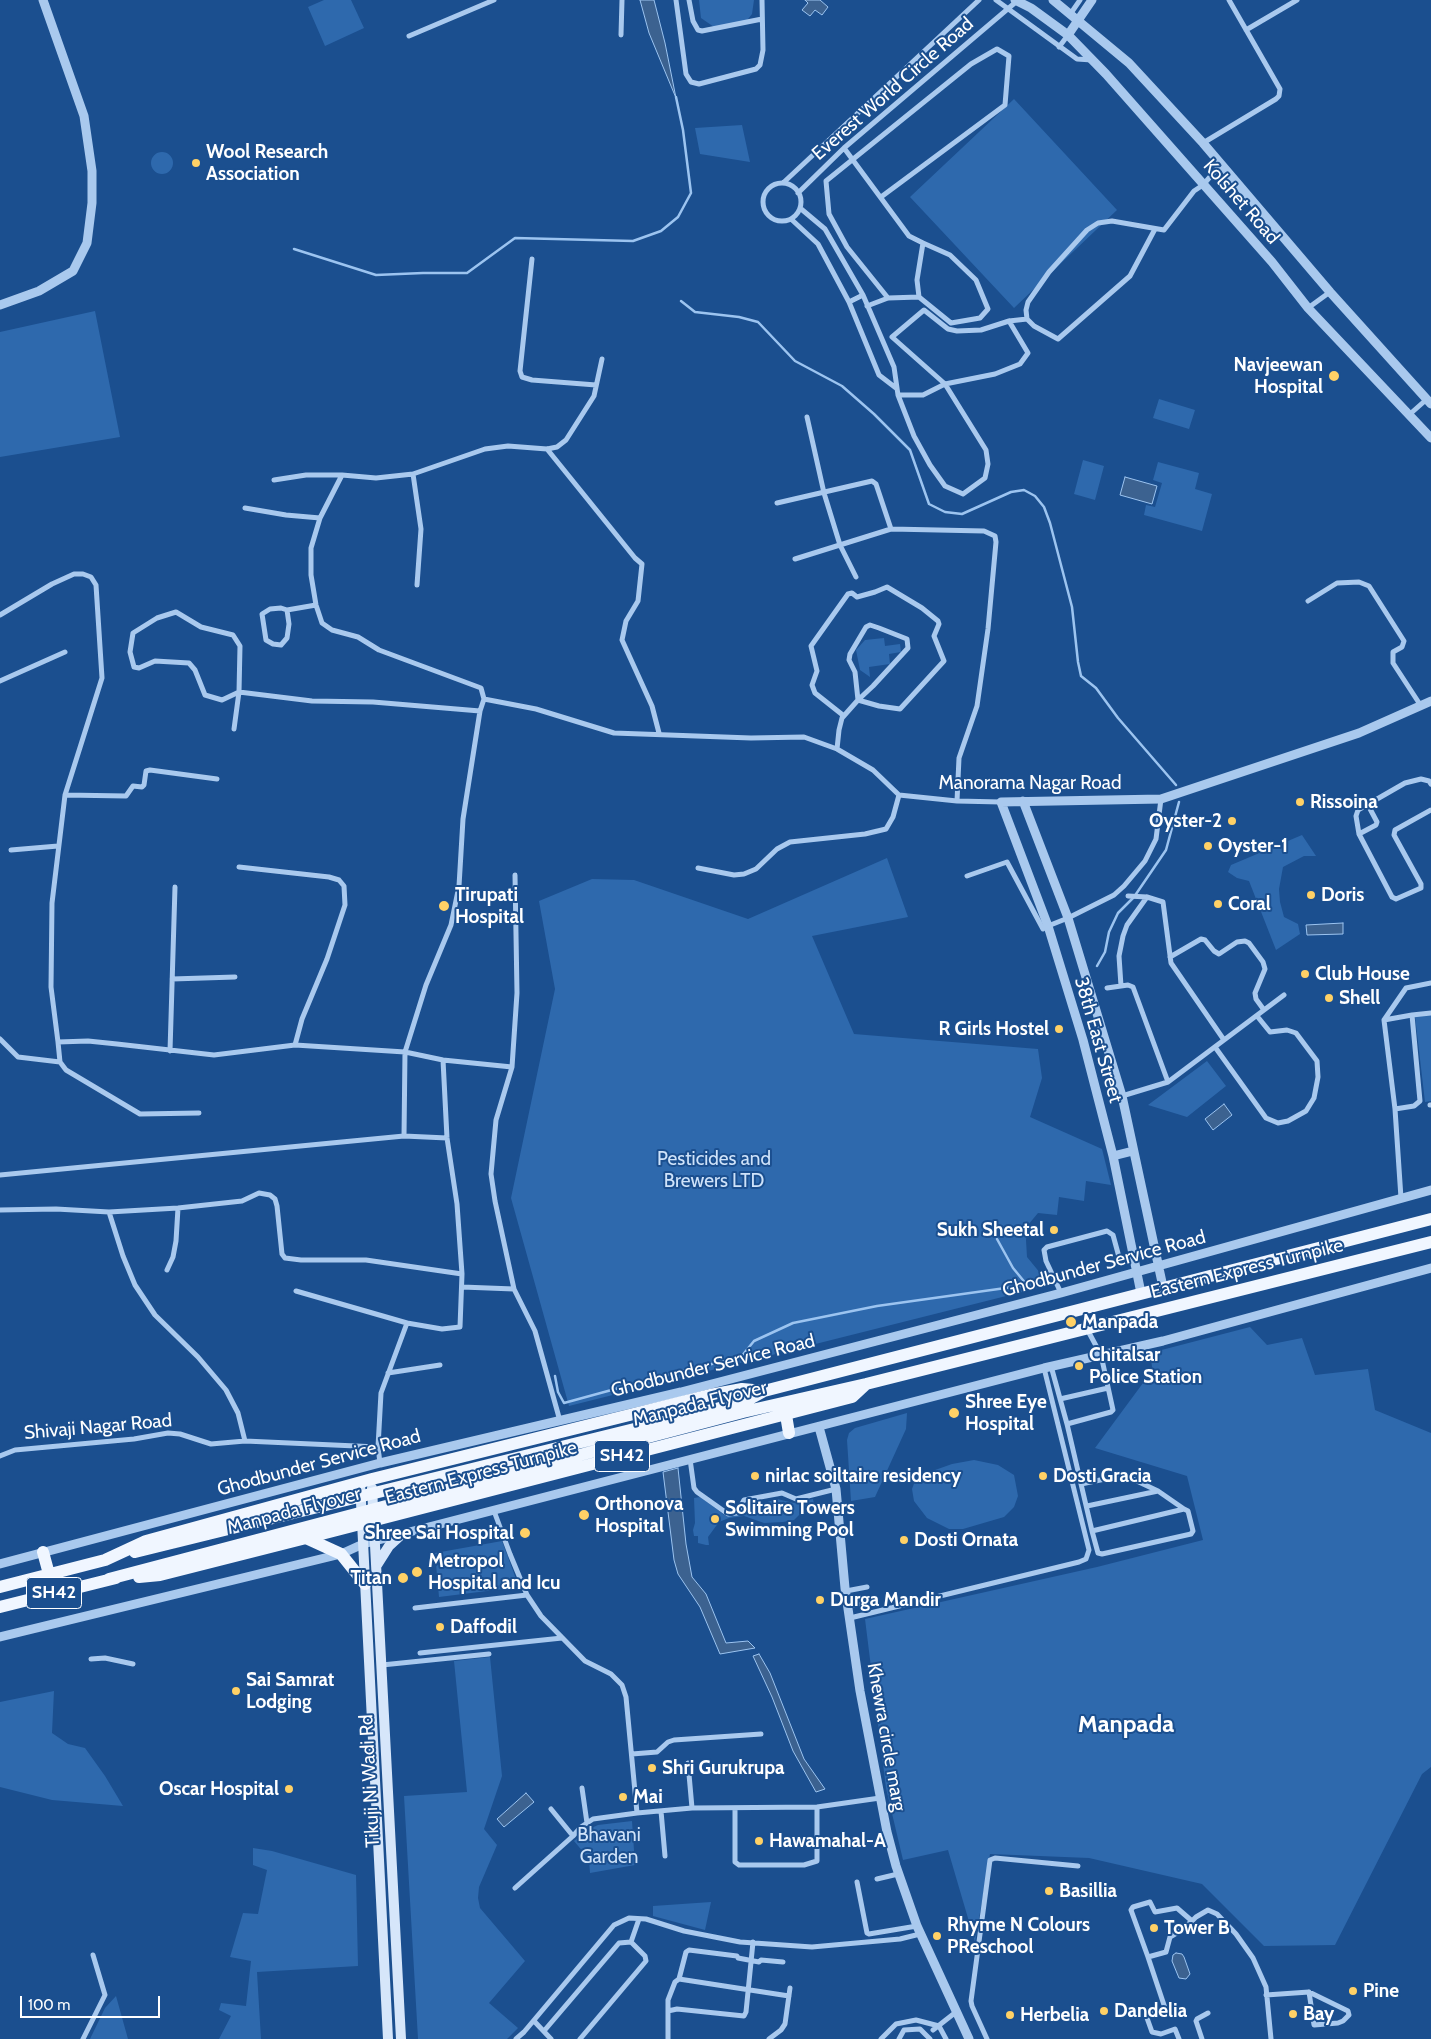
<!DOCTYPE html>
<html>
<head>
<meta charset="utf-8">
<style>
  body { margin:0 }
  #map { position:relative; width:1431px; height:2039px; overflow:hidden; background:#1b4f8f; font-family:Cabin,sans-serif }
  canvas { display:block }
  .scale { position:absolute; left:20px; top:1996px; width:140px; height:22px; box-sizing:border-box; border:2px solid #fff; border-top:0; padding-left:6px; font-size:15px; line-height:18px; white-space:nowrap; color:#fff; -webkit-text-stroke:4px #1b4f8f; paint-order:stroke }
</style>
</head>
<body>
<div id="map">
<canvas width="1431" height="2039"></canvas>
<div class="scale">100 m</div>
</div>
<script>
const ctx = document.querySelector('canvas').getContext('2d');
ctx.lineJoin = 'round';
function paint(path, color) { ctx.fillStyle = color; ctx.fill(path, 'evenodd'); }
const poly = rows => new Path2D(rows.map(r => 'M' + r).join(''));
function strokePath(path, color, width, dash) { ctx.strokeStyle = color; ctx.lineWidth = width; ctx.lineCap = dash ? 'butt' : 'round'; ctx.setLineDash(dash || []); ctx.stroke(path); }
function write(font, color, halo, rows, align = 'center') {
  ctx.font = font + ' Cabin,sans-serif'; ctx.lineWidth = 4; ctx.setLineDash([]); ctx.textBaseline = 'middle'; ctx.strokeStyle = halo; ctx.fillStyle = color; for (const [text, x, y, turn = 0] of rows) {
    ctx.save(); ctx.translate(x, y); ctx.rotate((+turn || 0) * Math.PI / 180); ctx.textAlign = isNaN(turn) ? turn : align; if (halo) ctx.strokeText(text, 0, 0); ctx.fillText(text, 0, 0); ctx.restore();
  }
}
paint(poly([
  [324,0,351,0,364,28,325,46,308,7],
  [699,0,754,0,752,14,745,23,714,27,701,18],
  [1014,99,1117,210,1014,308,910,197],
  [742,125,750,162,700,154,695,128],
  '151 163a11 11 0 1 1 22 0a11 11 0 1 1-22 0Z',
  [95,311,120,437,0,457,0,332],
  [1159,399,1195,410,1189,429,1153,418],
  [1083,460,1104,466,1095,500,1074,494],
  [1158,462,1199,473,1195,489,1212,494,1202,531,1144,515,1146,505,1155,507,1162,483,1153,480],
  [884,638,885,646,900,644,901,652,889,654,890,664,869,667,870,677,860,670,856,650,865,640],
  [1302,835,1316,856,1304,856,1283,867,1279,889,1280,902,1284,917,1298,924,1300,934,1276,950,1249,881,1237,878,1228,872,1231,865],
  [887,858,908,917,812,936,854,1034,1038,1049,1042,1078,1030,1117,1102,1149,1111,1185,1086,1181,1084,1201,1059,1197,1057,1215,1038,1213,1028,1225,1026,1240,1027,1257,1050,1285,569,1406,511,1198,555,989,539,901,592,879,634,880,748,919],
  [1431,1014,1431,1101,1425,1102,1415,1016],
  [1207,1061,1226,1086,1187,1117,1148,1105],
  [1250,1327,1267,1345,1302,1338,1315,1375,1368,1369,1375,1410,1431,1433,1431,1767,1422,1774,1335,1945,1264,1946,1202,1884,1089,1858,990,1854,975,1942,948,1850,903,1860,886,1788,865,1619,1097,1567,1203,1540,1187,1476,1095,1448,1143,1383,1153,1373,1150,1353],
  [907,1413,906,1429,875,1497,851,1501,847,1440,849,1433,855,1428],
  [974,1460,998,1465,1014,1475,1018,1496,1014,1507,1004,1517,963,1529,949,1529,927,1518,914,1501,912,1489,915,1481,921,1475,952,1464],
  [700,1497,726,1516,742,1514,748,1508,777,1499,794,1503,813,1499,815,1509,803,1511,794,1520,783,1522,764,1523,744,1516,729,1518,719,1522,708,1537,709,1545,706,1545,698,1543,698,1536,694,1536,693,1530,695,1523,694,1498],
  [502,1541,519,1587,439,1597,435,1553],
  [490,1657,502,1776,484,1829,497,1845,479,1887,478,1898,480,1908,525,1961,489,2003,518,2028,507,2039,418,2039,404,1796,467,1792,454,1661],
  [54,1691,52,1733,68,1744,85,1748,105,1776,123,1806,52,1800,0,1787,0,1702],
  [632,1821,635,1865,590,1873,589,1859,574,1841,587,1830,598,1825],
  [253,1848,272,1851,356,1875,358,1966,257,1972,261,2039,219,2039,231,2016,219,2010,221,2003,246,2006,251,1961,230,1957,243,1913,258,1914,267,1870,253,1865],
  [711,1902,705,1930,653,1916,653,1906],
  [116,1996,128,2039,90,2039,105,2008]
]), '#2e69ad');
const water = poly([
  [640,0,654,0,665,43,676,98,649,33,640,0],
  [805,0,820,0,828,7,822,15,815,10,810,16,802,10,808,3,805,0],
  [1125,477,1157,486,1152,504,1120,495,1125,477],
  [1343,923,1343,934,1307,935,1306,925,1343,923],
  [1224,1104,1232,1115,1213,1130,1205,1119,1224,1104],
  [678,1468,686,1544,692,1577,706,1594,726,1643,748,1641,755,1648,720,1654,700,1607,678,1574,674,1560,663,1472,678,1468],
  [759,1654,770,1673,804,1759,825,1789,816,1792,793,1751,772,1697,753,1656,759,1654],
  [526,1793,534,1802,504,1827,497,1819,526,1793],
  [1176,1953,1182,1954,1184,1957,1190,1974,1186,1979,1179,1978,1172,1961,1173,1955,1176,1953]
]);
paint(water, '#3c6290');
strokePath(water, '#9cc4f0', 1);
strokePath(poly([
  [294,249,376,275,423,273,467,273,515,238,633,241,661,231,678,217,691,193,683,130,676,97],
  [681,301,695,312,739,317,758,322,795,361,842,386,874,414,910,450,929,504,945,512,962,514,1011,492,1024,490,1035,496,1044,507,1050,523,1072,607,1078,662,1081,676,1096,688,1118,718,1176,785],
  [1097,966,1105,952,1109,932,1118,913,1134,897,1166,850,1179,802],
  [555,1376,558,1392,564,1403,670,1374,741,1357,754,1341,793,1323,877,1306,1027,1285,1013,1268,997,1239]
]), '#9cc4f0', 2.5);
strokePath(poly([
  [676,0,686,74,691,82,699,84,756,69,760,65,763,50,762,0],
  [689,0,693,21,698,30,702,31,762,19],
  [996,0,1077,59,1092,60],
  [1071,13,1080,0],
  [1246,30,1297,0],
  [621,35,622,0],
  [409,36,494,0],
  [1059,47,1068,35],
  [1203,143,1276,99,1279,96,1280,89,1229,0],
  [844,148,909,236,923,243,917,280,919,297,951,323,980,318,988,309,976,280,950,255,923,243],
  [783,183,979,0],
  '763 202a19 19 0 1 1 38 0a19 19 0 1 1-38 0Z',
  [798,193,844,148,1017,1],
  [881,197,1005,105,1009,56,997,49,971,64,826,181,829,214,847,247,888,298],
  [800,208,825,229,863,295,894,367,898,395,923,395,945,384,995,374,1020,364,1028,353,1009,321],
  [791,219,818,244,849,302,879,375,896,388],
  [1155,229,1130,276,1058,339,1034,326,1027,319,1026,310,1028,302,1049,272,1087,230,1098,223,1112,221,1164,230,1194,191,1203,185,1221,164],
  [532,259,520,371,522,377,532,380,596,385],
  [849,302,863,295],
  [867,306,888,298,919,297],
  [1308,308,1330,292],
  [898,395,914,436,930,465,945,486,963,494,985,478,988,464,986,450,945,384,892,337,924,310,948,329,957,331,981,330,1009,321,1027,319],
  [1410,414,1427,399],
  [807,417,824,493,840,545,856,577],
  [547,449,635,558,642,564,638,601,626,621,622,640,652,706,659,733],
  [413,474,421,529,417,585],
  [274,480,306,475,342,475],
  [777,503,872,481,876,484,891,529,984,531,995,536,996,542,988,629,977,706,959,758,957,801],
  [245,508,286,515,320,518],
  [795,559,891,529],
  [1308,601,1337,583,1359,582,1369,586,1404,641,1402,647,1393,652,1393,663,1421,706],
  [287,610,289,624,287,638,281,645,273,644,266,640,262,614,270,609,281,608,287,610,316,605],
  [0,615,52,584,74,574,83,574,91,577,96,585,102,678,65,795,52,903,51,987,58,1042,88,1041,117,1044,214,1055,295,1045,405,1052,443,1060,512,1067],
  [0,681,65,652],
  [239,692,222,700,205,695,195,670,189,663,155,661,139,668,134,667,130,652,133,633,157,618,176,612,201,627,233,635,240,646,239,692,312,701,373,702,480,711],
  [484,699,536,709,614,733,751,738,804,737,837,749,873,770,899,795,957,801,1001,802],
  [844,716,815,693,812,685,817,671,811,646,848,594,852,593,857,597,875,592,887,587,922,608,938,621,939,624,934,636,944,661,900,709,879,706,858,700],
  [234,729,239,692],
  [837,749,839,730,842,718,858,700,855,672,849,660,850,654,866,627,870,625,879,628,907,639,908,648,873,686,858,700],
  [1431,784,1429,781,1421,779,1405,783,1358,810,1356,816,1359,834,1392,897,1396,899,1421,888,1421,884,1394,835,1395,830,1431,810],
  [65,795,126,796,133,786,142,787,144,785,146,771,150,770,217,779],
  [1359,834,1376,825,1377,822,1368,805],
  [11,850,58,846],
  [239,867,329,877,339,880,344,886,345,905,327,959,302,1019,295,1045],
  [698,868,734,875,744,874,756,869,777,849,790,842,865,834,886,829,893,817,899,795],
  [515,875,517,993,512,1067,496,1120,491,1174,495,1201,514,1289,535,1331,560,1421],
  [967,876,1007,862,1043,929],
  [1128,896,1147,897,1163,902,1171,963,1224,1040],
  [1048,926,1068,918,1114,895,1124,886,1145,861,1156,839,1161,799],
  [1170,957,1201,939,1205,940,1214,951,1219,954,1237,942,1245,941,1249,943,1263,962,1265,969,1255,993,1256,999,1264,1010],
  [172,979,235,977],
  [1121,986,1119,956,1123,936,1127,925,1147,897],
  [1107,988,1128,985,1133,987,1168,1082],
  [1384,1020,1412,1015],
  [0,1039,18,1057,60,1062,58,1042],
  [1215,1047,1266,1118,1278,1123,1288,1121,1306,1111,1314,1098,1318,1077,1317,1061,1296,1033,1287,1030,1270,1032,1257,1016],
  [170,1051,175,887],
  [60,1062,66,1070,140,1114,199,1113],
  [1122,1096,1168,1082,1284,995],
  [1430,1105,1431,1105],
  [1395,1109,1414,1106,1420,1101,1412,1015,1431,1013],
  [404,1136,405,1052,426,985,451,925,459,886,463,819,480,711,484,699,481,688,379,650,358,637,332,630,322,623,316,605,311,575,311,548,320,518,342,475,376,478,413,474,485,449,508,446,547,449,557,447,566,440,594,396,602,359],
  [0,1175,404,1136,447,1138],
  [1401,1198,1395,1109,1384,1020,1406,988,1431,983],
  [0,1210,56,1209,109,1212,178,1208,242,1201,259,1193,270,1195,275,1199,277,1206,282,1254,285,1258,301,1260,366,1260,462,1274],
  [109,1212,123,1256,135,1285,155,1315,198,1357,226,1390,238,1413,245,1441],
  [167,1270,173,1257,176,1241,178,1208],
  [462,1287,514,1289],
  [296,1291,407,1323],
  [1061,1293,1046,1261,1044,1250,1047,1247,1107,1231,1113,1235,1119,1257],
  [1051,1366,1067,1424,1092,1531,1098,1553,1102,1554,1191,1534,1193,1531,1188,1511,1184,1509,1092,1531],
  [388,1373,440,1365],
  [1060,1399,1108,1388],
  [1067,1424,1111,1412,1113,1410,1101,1355,1087,1329],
  [0,1456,15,1450,134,1439,168,1433,180,1434,211,1444,245,1441,378,1447],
  [690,1459,694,1488,697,1492,728,1514,737,1513,744,1500,782,1493,796,1499,836,1489],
  [380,1463,378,1447,381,1393,407,1323,442,1329,460,1327,462,1274,457,1204,447,1138,443,1060],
  [1081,1484,1124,1475,1158,1491,1087,1506],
  [1158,1491,1184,1509],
  [494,1511,510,1554,527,1595,541,1616,585,1661,611,1674,622,1685,626,1697,637,1813,692,1808,817,1807,880,1798],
  [846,1591,867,1587],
  [848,1606,869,1603],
  [415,1608,527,1595],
  [850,1618,1079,1562,1086,1559,1089,1550,1044,1368],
  [420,1653,562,1638],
  [91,1659,105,1658,133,1664],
  [382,1665,489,1654],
  [632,1754,657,1752,668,1742,674,1740,761,1734],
  [688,1763,692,1808],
  [582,1788,587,1823],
  [551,1809,573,1836],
  [735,1809,735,1862,739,1865,804,1865,817,1861,817,1807],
  [661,1811,665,1856],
  [877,1879,898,1874],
  [857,1882,867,1933,869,1934,917,1926],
  [515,1888,573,1836,581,1827,593,1819,637,1813],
  [1192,1921,1177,1908,1155,1912,1150,1902,1133,1907,1131,1910,1148,1957,1166,1952,1170,1937,1180,1931,1192,1921,1196,1917,1208,1910,1217,1914,1236,1934,1253,1958,1266,1987,1271,2039],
  [1148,1957,1165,2008,1164,2010,1150,2014,1147,2018,1152,2032,1161,2034,1175,2029,1179,2039],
  [679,1979,686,1952,689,1950,737,1956,738,1958,759,1962,761,1960,783,1962],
  [1266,1995,1309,1992,1314,2025,1338,2023,1343,2021,1349,2015,1348,2011,1309,1992],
  [668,2011,668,2000,675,1982,679,1979,789,1996],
  [534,2021,551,2039],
  [933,2030,956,2012],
  [544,2031,619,1943,631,1942],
  [83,2039,105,1995,93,1955],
  [516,2039,524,2032,614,1925,629,1918,646,1919,684,1931,740,1942,812,1947,900,1939,920,1934],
  [580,2039,646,1961,645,1956,631,1942,639,1919],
  [668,2039,668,2011,677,2009,744,2016,746,2012,753,1942],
  [769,2039,781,2030,785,2024,790,1988],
  [881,2039,896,2024,916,2020,939,2026,946,2039],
  [899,2039,904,2030,920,2029,930,2039],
  [987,2039,972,2006,971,2001,990,1860,995,1858,1078,1866],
  [1202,2039,1196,2021,1197,2019,1208,2013]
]), '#a9c9ee', 5);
strokePath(poly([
  [1015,0,1031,8,1068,35,1106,74,1272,262,1308,308,1431,438],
  [1053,0,1129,63,1203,143,1330,292,1431,404],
  [1068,35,1092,0],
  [0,305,39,291,73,271,87,243,92,203,92,171,84,116,43,0],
  [1023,801,1068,918,1122,1096,1163,1287],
  [1113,1156,1133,1151],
  [1141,1293,1113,1156,1083,1040,1048,926,1001,802,1161,799,1359,733,1431,701],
  [819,1427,836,1489,845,1588,860,1691,887,1832,896,1866,917,1926,969,2039],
  [0,1564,380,1463,681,1392,1061,1293,1431,1190],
  [0,1637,341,1554,363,1544,1044,1368,1163,1341,1431,1268]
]), '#a9c9ee', 9);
strokePath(poly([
  [360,1482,388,2039],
  [372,1488,401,2039],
  [377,1565,389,1546,401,1535]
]), '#d6e6fa', 10);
strokePath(poly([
  [786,1415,789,1433],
  [306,1538,341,1554,365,1584],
  [43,1552,49,1574],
  [135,1552,744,1402,764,1391],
  [139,1577,160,1575,306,1538,852,1397,866,1384],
  [109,1579,743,1412,866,1384,1431,1242],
  [0,1587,105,1560,146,1541,372,1479,710,1395,742,1389,764,1391,1431,1219],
  [0,1607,116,1578]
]), '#f0f6ff', 12);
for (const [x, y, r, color] of [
  [196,163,5,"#ffd166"],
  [1334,376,6,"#ffd166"],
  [1300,802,5,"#ffd166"],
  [1232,821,5,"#ffd166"],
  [1208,846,5,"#ffd166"],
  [1311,895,5,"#ffd166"],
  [1218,904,5,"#ffd166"],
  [444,906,6,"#ffd166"],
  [1305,974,5,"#ffd166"],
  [1329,998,5,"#ffd166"],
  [1059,1029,5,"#ffd166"],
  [1054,1230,5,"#ffd166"],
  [1071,1322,6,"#ffd166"],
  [1079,1366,5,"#ffd166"],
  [954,1413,6,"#ffd166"],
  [755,1476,5,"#ffd166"],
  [1043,1476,5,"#ffd166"],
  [584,1515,6,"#ffd166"],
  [715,1519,5,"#ffd166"],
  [525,1533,6,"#ffd166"],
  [904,1540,5,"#ffd166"],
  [417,1572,6,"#ffd166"],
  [403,1578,6,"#ffd166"],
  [820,1600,5,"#ffd166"],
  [440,1627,5,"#ffd166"],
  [236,1691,5,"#ffd166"],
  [652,1768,5,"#ffd166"],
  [289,1789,5,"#ffd166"],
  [623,1797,5,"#ffd166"],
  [759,1841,5,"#ffd166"],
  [1049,1891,5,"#ffd166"],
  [1154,1928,5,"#ffd166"],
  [937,1936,5,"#ffd166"],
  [1353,1991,5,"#ffd166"],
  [1104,2011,5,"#ffd166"],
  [1293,2014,5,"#ffd166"],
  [1010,2015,5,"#ffd166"]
]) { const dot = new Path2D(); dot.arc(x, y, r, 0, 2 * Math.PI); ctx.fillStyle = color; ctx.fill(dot); strokePath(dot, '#1b4f8f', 2); }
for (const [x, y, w] of [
  [622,1456,55],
  [54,1593,55]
]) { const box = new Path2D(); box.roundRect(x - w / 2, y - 15.5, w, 31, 4); ctx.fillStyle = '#1b4f8f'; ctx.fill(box); strokePath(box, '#fff', 1); }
write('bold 18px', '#fff', null, [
  ["SH42",622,1456],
  ["SH42",54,1593]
]);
write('19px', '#fff', '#1b4f8f', [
  ["Everest World Circle Road",893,89,-41],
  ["Kolshet Road",1241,202,49],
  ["Manorama Nagar Road",1030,783],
  ["38th East Street",1098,1040,74],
  ["Ghodbunder Service Road",1104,1264,-15],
  ["Eastern Express Turnpike",1247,1269,-14],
  ["Ghodbunder Service Road",713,1366,-14],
  ["Manpada Flyover",700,1404,-14],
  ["Shivaji Nagar Road",98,1427,-5],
  ["Ghodbunder Service Road",319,1463,-15],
  ["Eastern Express Turnpike",481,1473,-15],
  ["Manpada Flyover",294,1511,-15],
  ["Khewra circle marg",886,1737,80],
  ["Tikuji Ni Wadi Rd",370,1781,-93]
]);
write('bold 19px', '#fff', '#1b4f8f', [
  ["Wool Research",206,152],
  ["Association",206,174],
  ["Navjeewan",1323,365,"right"],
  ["Hospital",1323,387,"right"],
  ["Rissoina",1310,802],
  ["Oyster-2",1222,821,"right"],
  ["Oyster-1",1218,846],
  ["Tirupati",455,895],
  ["Hospital",455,917],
  ["Doris",1321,895],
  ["Coral",1228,904],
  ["Club House",1315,974],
  ["Shell",1339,998],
  ["R Girls Hostel",1049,1029,"right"],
  ["Sukh Sheetal",1044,1230,"right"],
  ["Manpada",1082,1322],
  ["Chitalsar",1089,1355],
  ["Police Station",1089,1377],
  ["Shree Eye",965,1402],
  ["Hospital",965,1424],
  ["nirlac soiltaire residency",765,1476],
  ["Dosti Gracia",1053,1476],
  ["Orthonova",595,1504],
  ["Hospital",595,1526],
  ["Solitaire Towers",725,1508],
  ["Swimming Pool",725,1530],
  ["Shree Sai Hospital",514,1533,"right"],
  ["Dosti Ornata",914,1540],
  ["Metropol",428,1561],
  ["Hospital and Icu",428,1583],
  ["Titan",392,1578,"right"],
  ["Durga Mandir",830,1600],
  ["Daffodil",450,1627],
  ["Sai Samrat",246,1680],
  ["Lodging",246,1702],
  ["Shri Gurukrupa",662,1768],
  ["Oscar Hospital",279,1789,"right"],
  ["Mai",633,1797],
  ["Hawamahal-A",769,1841],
  ["Basillia",1059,1891],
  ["Rhyme N Colours",947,1925],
  ["PReschool",947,1947],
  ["Tower B",1164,1928],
  ["Pine",1363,1991],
  ["Dandelia",1114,2011],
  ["Bay",1303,2014],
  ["Herbelia",1020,2015]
], 'left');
write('19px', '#cfe3fa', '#1b4f8f', [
  ["Pesticides and",714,1159],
  ["Brewers LTD",714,1181],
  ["Bhavani",609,1835],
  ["Garden",609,1857]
]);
write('bold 24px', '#fff', '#1b4f8f', [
  ["Manpada",1126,1725]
]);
</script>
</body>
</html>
